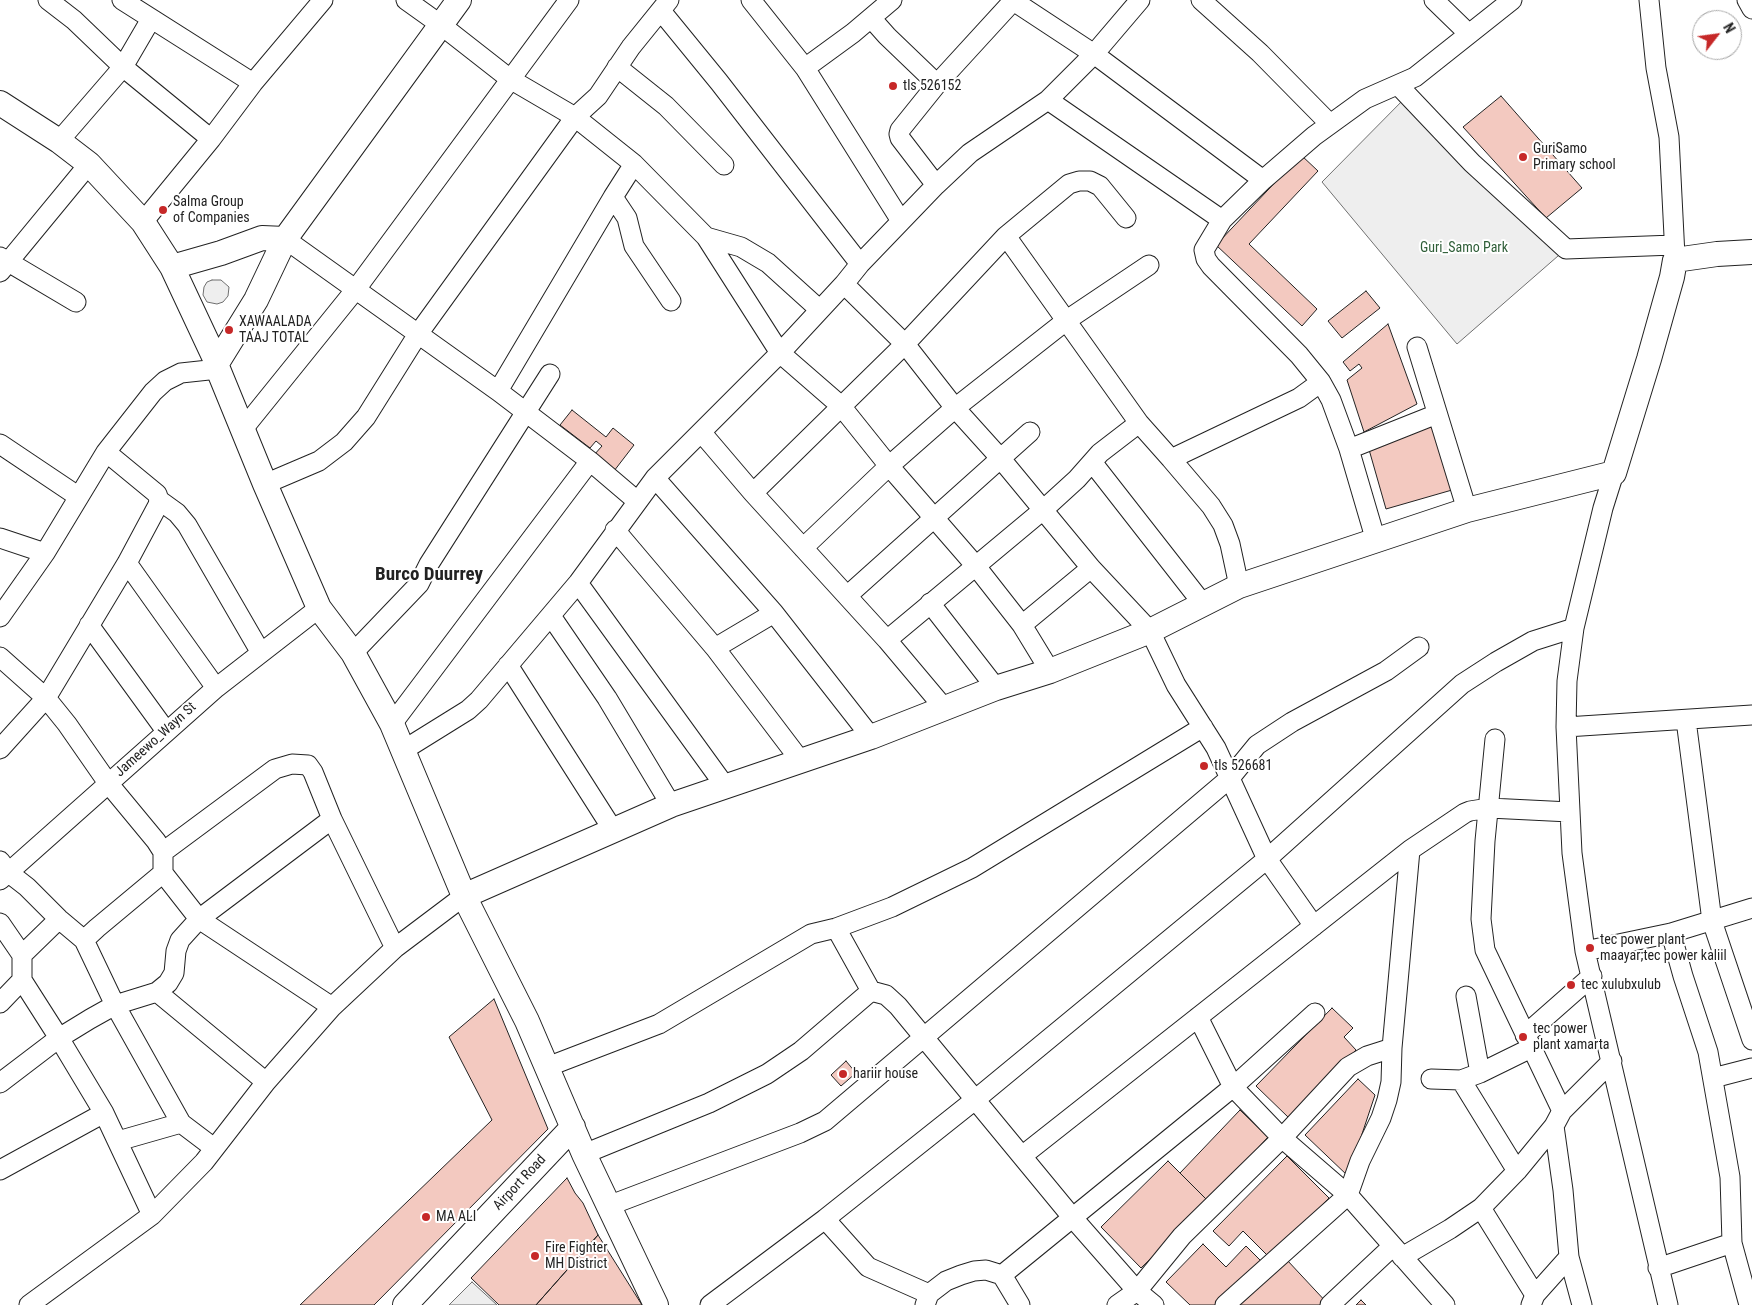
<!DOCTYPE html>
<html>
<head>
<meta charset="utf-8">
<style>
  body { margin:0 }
  #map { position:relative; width:1752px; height:1305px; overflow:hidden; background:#fff; font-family:"Roboto Condensed",sans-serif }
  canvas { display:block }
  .north { position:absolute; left:1692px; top:10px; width:50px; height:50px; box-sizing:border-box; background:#fff; border:1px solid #a7a7a7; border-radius:50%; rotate:60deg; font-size:14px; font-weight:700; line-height:20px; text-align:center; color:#222 }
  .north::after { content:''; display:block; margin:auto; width:18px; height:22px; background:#c62828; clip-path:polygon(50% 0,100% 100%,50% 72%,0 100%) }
</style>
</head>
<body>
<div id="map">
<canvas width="1752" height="1305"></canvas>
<div class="north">N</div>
</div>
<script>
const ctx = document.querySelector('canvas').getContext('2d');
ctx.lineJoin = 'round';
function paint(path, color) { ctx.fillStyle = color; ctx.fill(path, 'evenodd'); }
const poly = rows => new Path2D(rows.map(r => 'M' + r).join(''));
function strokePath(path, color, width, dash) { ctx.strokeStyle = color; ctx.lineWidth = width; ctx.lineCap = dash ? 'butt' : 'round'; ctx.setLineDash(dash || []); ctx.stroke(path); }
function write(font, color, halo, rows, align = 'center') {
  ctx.font = font + ' "Roboto Condensed",sans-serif'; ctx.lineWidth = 4; ctx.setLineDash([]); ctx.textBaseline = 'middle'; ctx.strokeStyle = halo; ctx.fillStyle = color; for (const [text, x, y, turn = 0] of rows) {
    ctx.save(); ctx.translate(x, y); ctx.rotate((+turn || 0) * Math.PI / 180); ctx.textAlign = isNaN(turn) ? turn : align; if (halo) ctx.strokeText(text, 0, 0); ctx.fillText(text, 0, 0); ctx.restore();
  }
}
const green = poly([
  [1412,91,1566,249,1457,344,1322,182,1412,91],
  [212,280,221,280,229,287,228,296,223,302,217,304,207,302,203,295,204,287,207,282,212,280],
  [472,1282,497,1305,449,1305,472,1282]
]);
paint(green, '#eee');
strokePath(green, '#6f6f6f', 1);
const building = poly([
  [1501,96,1582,188,1546,218,1463,127,1501,96],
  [1301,155,1318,171,1249,244,1317,309,1302,326,1216,245,1301,155],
  [1366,291,1380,308,1342,338,1328,321,1366,291],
  [1388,324,1417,404,1364,432,1347,380,1362,368,1359,364,1350,371,1343,362,1388,324],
  [572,410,606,437,613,428,634,445,614,471,594,455,602,446,596,441,590,448,560,425,572,410],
  [1431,421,1452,490,1386,509,1368,446,1431,421],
  [494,999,548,1129,374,1305,300,1305,492,1120,449,1037,494,999],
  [1332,1008,1353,1028,1344,1037,1356,1050,1289,1118,1256,1086,1332,1008],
  [846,1061,856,1073,841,1086,831,1075,846,1061],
  [1358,1079,1375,1095,1348,1176,1305,1135,1358,1079],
  [1240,1110,1268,1137,1209,1202,1180,1173,1240,1110],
  [1287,1156,1329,1198,1270,1258,1243,1231,1229,1246,1213,1231,1287,1156],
  [1168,1161,1209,1202,1141,1268,1101,1227,1168,1161],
  [567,1178,575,1193,583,1203,598,1235,536,1305,499,1305,471,1278,567,1178],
  [598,1235,642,1305,536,1305,598,1235],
  [1203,1244,1226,1267,1246,1246,1262,1262,1220,1305,1190,1305,1166,1282,1203,1244],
  [1287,1260,1329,1305,1240,1305,1287,1260],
  [1361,1300,1366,1305,1356,1305,1361,1300]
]);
paint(building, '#f3c9c0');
strokePath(building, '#222', 1);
const minor = poly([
  [48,0,74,20,123,67,211,139],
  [122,0,253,83],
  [406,0,441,25,510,79,575,117,634,164,706,237,780,353,841,406,889,466,975,565,1022,625,1050,671],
  [751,0,805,68,853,33,892,0],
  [1012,0,1094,54,1263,180],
  [1201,0,1260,53,1330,124],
  [1434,0,1469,34],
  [1649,0,1656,68,1669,137,1675,256],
  [1747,0,1752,9],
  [661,11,719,82,860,264],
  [871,18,887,36,937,84],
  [617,67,666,106,724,165],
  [805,68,901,221],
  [1398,85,1472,163,1566,249,1674,245],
  [1048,100,1222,220],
  [59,141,123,67,151,19],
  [634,164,613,197,627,218,634,246,671,301],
  [936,185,900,138,899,134,900,130,937,84,1013,1],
  [143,222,211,139,253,83,323,0],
  [1006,236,1139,423,1171,459],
  [706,237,741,247,768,263,820,310],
  [285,239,498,391,590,461,637,501],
  [0,257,76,302],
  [0,272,89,164],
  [844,284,905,344,955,408,1001,459,1091,568,1150,631,1176,685,1216,748,1267,859,1314,926],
  [1417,347,1467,510],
  [1321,382,1331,400,1349,449,1376,541],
  [498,391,613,197],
  [243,429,356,289,569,0],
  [701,432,753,493,887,640,945,709],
  [0,444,79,497],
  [1349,449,1437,414],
  [1092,462,1203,604],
  [1614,473,1603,508,1574,628,1567,681,1566,727,1572,853,1585,951,1668,1305],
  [655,478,774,613,871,737],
  [265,484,319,461,344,442,366,417,418,334,575,117,598,96,631,47,669,0],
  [753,493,905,344,1006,236,1069,184,1079,181,1090,181,1100,186,1126,218],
  [159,500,177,513,187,525,261,653],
  [615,530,715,648,800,760],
  [0,538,45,553],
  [803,548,889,466,955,408,1067,320,1149,265],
  [127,563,216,688],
  [578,583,725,786],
  [1239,586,1230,544,1223,525,1211,506,1171,459,1299,398,1321,382,1299,355,1211,266,1206,259,1204,250,1222,220,1263,180,1314,136,1365,99,1415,77,1512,0],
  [847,596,1030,432],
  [930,603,996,688],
  [551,616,607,698,671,805],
  [0,617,45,553,106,452,153,392,165,381,181,373,218,369],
  [89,625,166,731],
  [1022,625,1091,568],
  [887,640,1043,510,1077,479,1100,453,1139,423],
  [715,648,774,613],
  [353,653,419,584,429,564,550,374],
  [0,657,46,698,67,724,108,783,156,841,163,852,163,873,199,919,332,1007],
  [508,665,613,830],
  [1686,720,1712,921,1752,1040],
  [392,724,590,461],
  [1566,727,1752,715],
  [1495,739,1485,841,1481,919,1485,950,1562,1111],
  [0,749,46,698,127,563,158,505,159,500,157,494,106,452],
  [402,751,468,710,479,700,578,583,655,478,780,353,844,284,860,264,936,185,970,153,1048,100,1094,54,1140,0],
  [163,852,275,769,292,764,308,765,313,772,332,819],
  [0,861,9,873,27,887,59,919,84,940,115,1005,181,1123,214,1148],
  [0,880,216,688,319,608],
  [0,923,22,955,22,980,59,1038,104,1113,152,1215],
  [836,928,871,991],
  [1671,933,1683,976,1708,1052,1730,1177,1732,1243,1749,1305],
  [84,940,97,928,163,873],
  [1585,951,1671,933,1752,908],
  [22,955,59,919],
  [157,992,168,983,174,973,176,951,180,940,199,919,332,819,395,948],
  [1466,996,1480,1073],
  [0,1003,22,980],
  [1198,1017,1233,1087,1282,1138,1348,1195,1445,1305],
  [1525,1035,1592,976],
  [547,1067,659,1024,811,934,836,928,892,907,972,868,1203,727],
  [1713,1078,1752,1068],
  [1431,1079,1461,1080,1480,1073,1531,1048],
  [1461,1080,1517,1171],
  [0,1083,59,1038,90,1019,115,1005,157,992,266,1082],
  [118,1141,181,1123],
  [584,1154,709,1103,767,1074,801,1051,871,991,886,995,898,1006,1072,1217,1137,1291,1154,1305],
  [1022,1156,1410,850,1465,813,1470,811,1489,808,1570,812],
  [0,1170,104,1113],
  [608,1206,800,1133,825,1121,1230,778,1257,745,1292,722,1386,671,1419,647],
  [1481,1208,1535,1295],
  [825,1219,868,1267,929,1294],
  [1402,1257,1450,1229,1481,1208,1517,1171,1554,1126,1562,1111,1612,1061],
  [1569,1257,1582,1305],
  [1658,1268,1732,1243],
  [1002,1275,1020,1305],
  [29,1305,152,1215,204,1162,266,1082,332,1007,395,948,464,896],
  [710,1305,825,1219,976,1099,1267,859,1462,684,1496,662,1533,641,1574,628],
  [925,1305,929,1294,946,1281,961,1275,974,1271,986,1270,1002,1275,1233,1087,1315,1013],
  [1117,1305,1137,1291,1182,1236,1282,1138,1348,1067,1367,1056,1392,1048],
  [1225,1305,1348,1195,1360,1161,1381,1118,1387,1100,1391,1082,1392,1048,1410,850],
  [1330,1305,1393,1246],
  [1531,1305,1535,1295,1569,1257,1563,1190,1554,1126]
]);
const major = poly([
  [0,103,59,141,89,164,143,222,172,267,217,363,218,369,265,484,319,608,353,653,392,724,464,896,527,1021,584,1154,656,1305],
  [172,267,221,253,262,238,285,239],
  [217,363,256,300,285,239,459,0],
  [464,896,671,805,871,737,996,688,1050,671,1150,631,1239,586,1467,510,1614,473,1649,359,1672,277,1675,260,1717,254,1752,252],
  [405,1305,573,1127]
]);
strokePath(minor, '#222', 21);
strokePath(major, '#222', 26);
strokePath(minor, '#fff', 19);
strokePath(major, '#fff', 24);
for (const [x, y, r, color] of [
  [893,86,5,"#c62828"],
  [1523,157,5,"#c62828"],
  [163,210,5,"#c62828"],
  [229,330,5,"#c62828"],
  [1204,766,5,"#c62828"],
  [1590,948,5,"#c62828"],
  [1571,985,5,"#c62828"],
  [1523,1037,5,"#c62828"],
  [843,1074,5,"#c62828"],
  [426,1217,5,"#c62828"],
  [535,1256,5,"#c62828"]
]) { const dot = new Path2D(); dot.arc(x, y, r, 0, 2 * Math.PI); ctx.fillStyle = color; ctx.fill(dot); strokePath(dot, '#fff', 2); }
write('14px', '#222', '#fff', [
  ["tls 526152",903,86],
  ["GuriSamo",1533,149],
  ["Primary school",1533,165],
  ["Salma Group",173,202],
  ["of Companies",173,218],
  ["XAWAALADA",239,322],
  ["TAAJ TOTAL",239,338],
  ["tls 526681",1214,766],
  ["tec power plant",1600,940],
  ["maayar;tec power kaliil",1600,956],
  ["tec xulubxulub",1581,985],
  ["tec power",1533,1029],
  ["plant xamarta",1533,1045],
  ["hariir house",853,1074],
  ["MA ALI",436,1217],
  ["Fire Fighter",545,1248],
  ["MH District",545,1264]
], 'left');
write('14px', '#2f5e38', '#fff', [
  ["Guri_Samo Park",1464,248]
]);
write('14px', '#222', '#fff', [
  ["Jameewo_Wayn St",156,740,-42],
  ["Airport Road",520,1183,-47]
]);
write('bold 19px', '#222', '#fff', [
  ["Burco Duurrey",429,575]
]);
</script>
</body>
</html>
